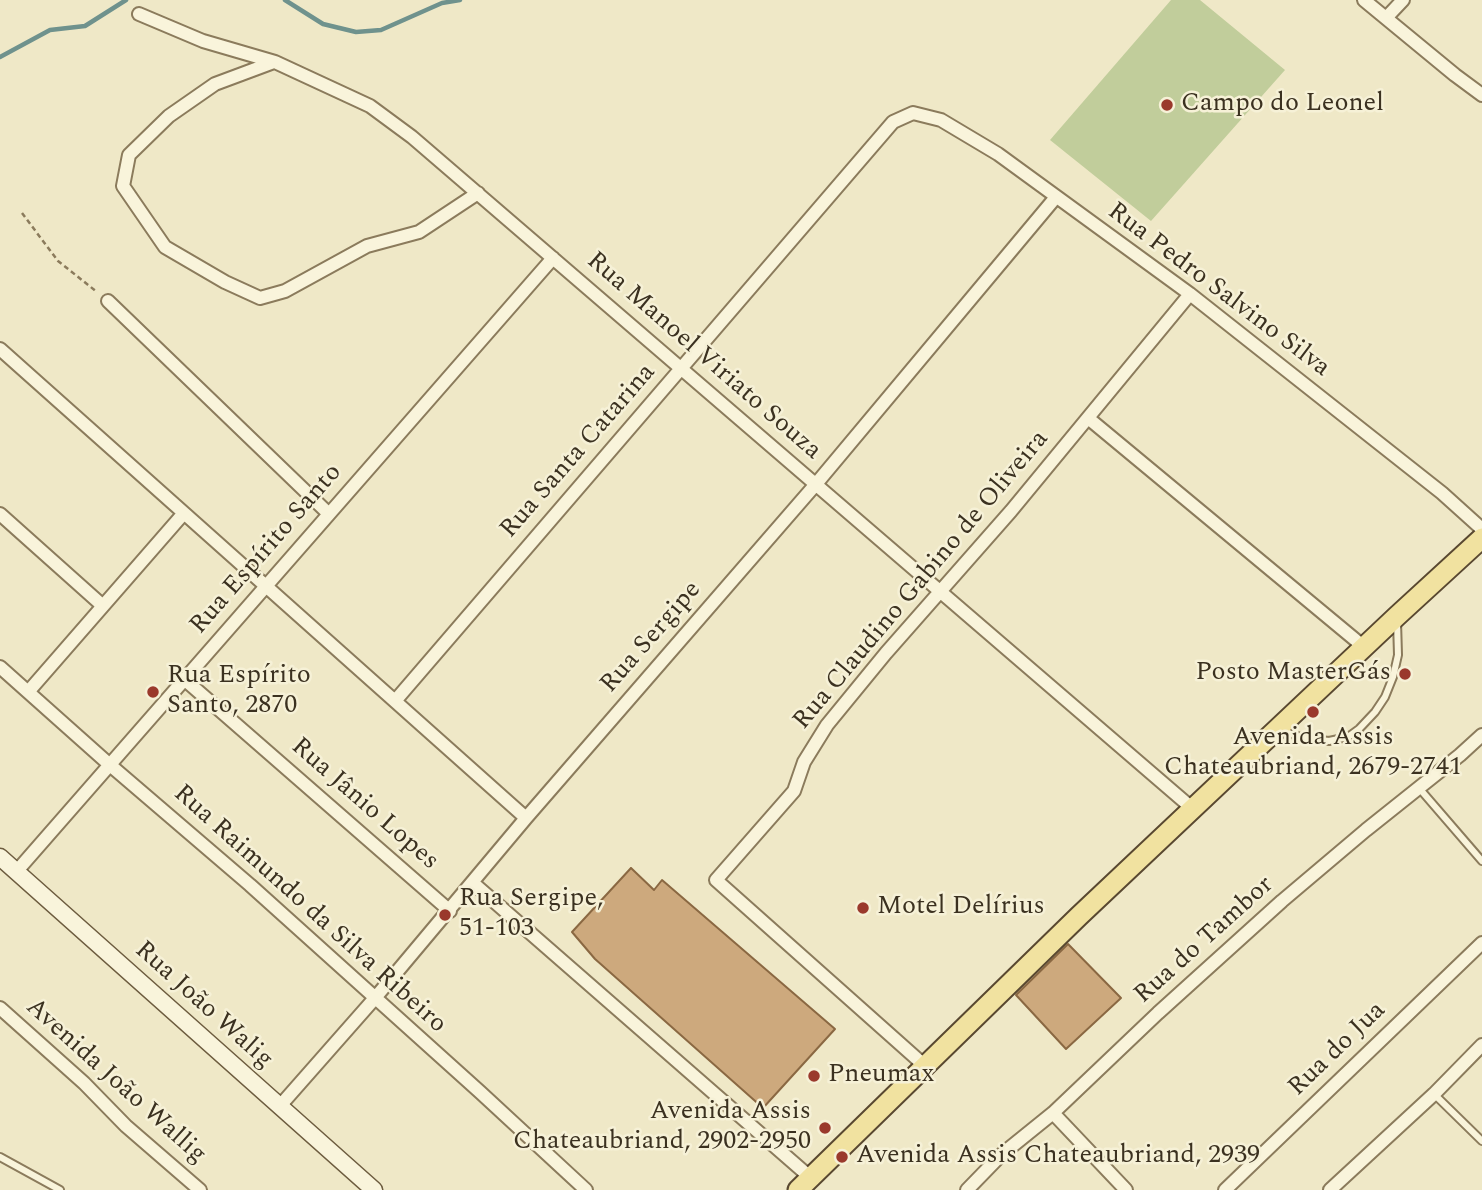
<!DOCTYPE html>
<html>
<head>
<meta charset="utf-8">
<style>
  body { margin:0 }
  canvas { display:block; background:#efe8c7 }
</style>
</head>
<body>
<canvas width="1482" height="1190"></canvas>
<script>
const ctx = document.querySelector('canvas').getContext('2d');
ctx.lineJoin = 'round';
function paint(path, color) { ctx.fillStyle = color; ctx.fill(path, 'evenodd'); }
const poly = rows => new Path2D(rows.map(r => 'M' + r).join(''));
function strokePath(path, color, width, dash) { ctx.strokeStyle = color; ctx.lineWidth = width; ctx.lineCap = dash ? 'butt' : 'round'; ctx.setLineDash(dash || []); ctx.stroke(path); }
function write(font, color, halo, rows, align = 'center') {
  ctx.font = font + ' Spectral,serif'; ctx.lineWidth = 5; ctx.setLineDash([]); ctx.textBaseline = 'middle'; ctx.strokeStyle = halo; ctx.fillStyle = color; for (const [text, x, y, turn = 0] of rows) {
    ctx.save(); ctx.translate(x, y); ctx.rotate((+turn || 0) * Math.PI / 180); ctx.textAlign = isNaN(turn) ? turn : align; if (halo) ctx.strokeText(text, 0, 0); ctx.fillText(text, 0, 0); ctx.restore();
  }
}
paint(poly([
  [1171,0,1200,0,1285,70,1151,221,1050,140]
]), '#c1cd9b');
strokePath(poly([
  [285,0,323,24,356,32,381,30,442,3,460,0],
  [0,57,50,30,85,26,126,0]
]), '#6f928d', 4.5);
const building = poly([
  [631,868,654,890,662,880,835,1029,763,1108,595,959,572,932,631,868],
  [1068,944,1121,998,1066,1049,1016,995,1068,944]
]);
paint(building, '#cda97d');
strokePath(building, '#8a6842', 2);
const lane = poly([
  [1281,730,1303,738,1329,741,1348,737,1359,729,1375,712,1385,697,1393,677,1398,655,1397,621],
  [1419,788,1482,861],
  [1434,1094,1482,1141],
  [0,1157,60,1190]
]);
const street = poly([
  [1364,0,1455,75,1482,95],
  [139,14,203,41,275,62,370,106,412,137,1193,809],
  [1386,18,1403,0],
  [274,62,215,84,169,116,129,155,123,186,165,247,225,282,260,298,285,291,367,246,419,232,478,193],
  [108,301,329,514],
  [0,349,526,818],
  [1088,418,1364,647],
  [0,514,103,606],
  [0,667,110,765,250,885,480,1092,586,1190],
  [184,679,450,911],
  [28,692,184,513],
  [395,701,893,122,913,113,941,120,998,154,1190,294,1442,493,1482,529],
  [16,872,553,258],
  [473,883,811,1178],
  [0,1008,84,1083,126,1126,200,1190],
  [925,1066,716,880,794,791,804,762,827,725,886,653,1011,511,1190,294],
  [279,1107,375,998,526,818,816,484,1056,197],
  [1053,1113,1126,1190],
  [967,1190,1001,1155,1053,1113,1158,1013,1282,901,1366,830,1460,755,1482,735],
  [1225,1190,1482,943],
  [1330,1190,1434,1094,1482,1045]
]);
const secondary = poly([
  [0,857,374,1190]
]);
const primary = poly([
  [798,1190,1079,916,1397,616,1482,538]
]);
strokePath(lane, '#8b7b5c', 10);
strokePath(street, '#8b7b5c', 16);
strokePath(secondary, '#6d5c3f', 19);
strokePath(primary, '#594830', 23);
strokePath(poly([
  [22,213,58,261,97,292]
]), '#8b7b5c', 2.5, [5, 3.5]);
strokePath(lane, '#f9f4db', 6);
strokePath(street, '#f9f4db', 12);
strokePath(secondary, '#f9f4db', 16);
strokePath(primary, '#f1e2a0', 19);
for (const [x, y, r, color] of [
  [1167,105,7,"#9a392c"],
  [1405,674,7,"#9a392c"],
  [153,692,7,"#9a392c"],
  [1313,712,7,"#9a392c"],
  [863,908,7,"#9a392c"],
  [445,915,7,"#9a392c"],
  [814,1076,7,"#9a392c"],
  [825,1128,7,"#9a392c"],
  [842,1157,7,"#9a392c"]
]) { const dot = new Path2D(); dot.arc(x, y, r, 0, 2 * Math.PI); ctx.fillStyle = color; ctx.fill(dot); strokePath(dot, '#f6f1d7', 2.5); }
write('26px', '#3b3120', '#f6f1d7', [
  ["Campo do Leonel",1181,105],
  ["Posto MasterGás",1391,674,"right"],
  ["Rua Espírito",167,677],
  ["Santo, 2870",167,707],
  ["Avenida Assis",1313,739,"center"],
  ["Chateaubriand, 2679-2741",1313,769,"center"],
  ["Rua Sergipe,",459,900],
  ["51-103",459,930],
  ["Motel Delírius",877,908],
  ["Pneumax",828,1076],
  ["Avenida Assis",811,1113,"right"],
  ["Chateaubriand, 2902-2950",811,1143,"right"],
  ["Avenida Assis Chateaubriand, 2939",856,1157]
], 'left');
write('26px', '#3b3120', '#f6f1d7', [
  ["Rua Pedro Salvino Silva",1218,291,37],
  ["Rua Manoel Viriato Souza",703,357,41],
  ["Rua Santa Catarina",579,452,-49],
  ["Rua Espírito Santo",267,550,-49],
  ["Rua Claudino Gabino de Oliveira",922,581,-50],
  ["Rua Sergipe",652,638,-49],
  ["Rua Jânio Lopes",364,805,41],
  ["Rua Raimundo da Silva Ribeiro",309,910,42],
  ["Rua do Tambor",1205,941,-42],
  ["Rua João Walig",203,1006,42],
  ["Rua do Jua",1338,1050,-44],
  ["Avenida João Wallig",115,1082,42]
]);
</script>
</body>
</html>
